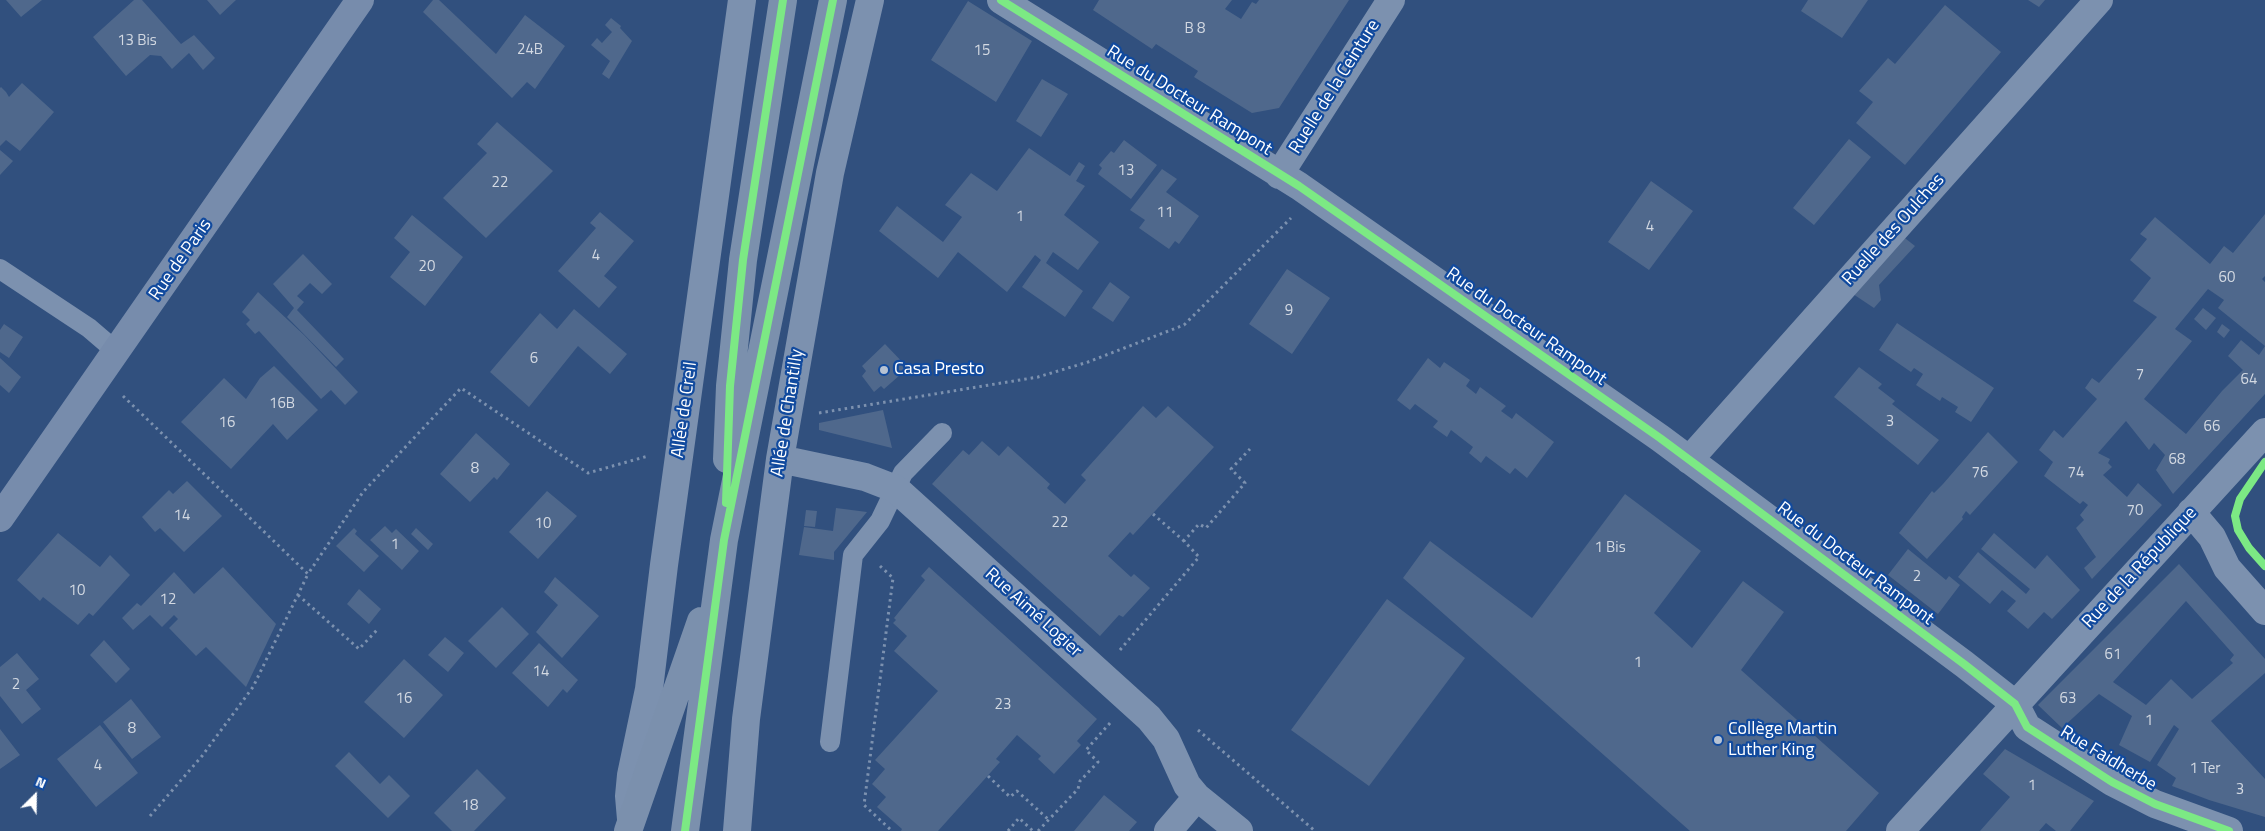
<!DOCTYPE html>
<html>
<head>
<meta charset="utf-8">
<style>
  body { margin:0 }
  #map { position:relative; width:2265px; height:831px; overflow:hidden; background:#31507e; font-family:"Titillium Web",sans-serif }
  canvas { display:block }
  .north { position:absolute; left:10px; top:771px; width:50px; height:50px; -webkit-text-stroke:4px #114a9e; paint-order:stroke; rotate:23deg; font-size:14px; font-weight:700; line-height:20px; text-align:center; color:#fff }
  .north::after { content:''; display:block; margin:auto; width:18px; height:22px; background:#fff; clip-path:polygon(50% 0,100% 100%,50% 72%,0 100%) }
</style>
</head>
<body>
<div id="map">
<canvas width="2265" height="831"></canvas>
<div class="north">N</div>
</div>
<script>
const ctx = document.querySelector('canvas').getContext('2d');
ctx.lineJoin = 'round';
function paint(path, color) { ctx.fillStyle = color; ctx.fill(path, 'evenodd'); }
const poly = rows => new Path2D(rows.map(r => 'M' + r).join(''));
function strokePath(path, color, width, dash) { ctx.strokeStyle = color; ctx.lineWidth = width; ctx.lineCap = dash ? 'butt' : 'round'; ctx.setLineDash(dash || []); ctx.stroke(path); }
function write(font, color, halo, rows, align = 'center') {
  ctx.font = font + ' "Titillium Web",sans-serif'; ctx.lineWidth = 4.5; ctx.setLineDash([]); ctx.textBaseline = 'middle'; ctx.strokeStyle = halo; ctx.fillStyle = color; for (const [text, x, y, turn = 0] of rows) {
    ctx.save(); ctx.translate(x, y); ctx.rotate((+turn || 0) * Math.PI / 180); ctx.textAlign = isNaN(turn) ? turn : align; if (halo) ctx.strokeText(text, 0, 0); ctx.fillText(text, 0, 0); ctx.restore();
  }
}
paint(poly([
  [6,0,42,0,21,17],
  [134,0,142,0,181,44,194,35,215,58,203,70,189,53,172,69,161,56,150,55,126,76,93,37],
  [207,0,236,0,220,15],
  [433,0,439,0,496,54,525,15,565,46,535,89,527,82,512,98,423,12],
  [1099,0,1232,0,1225,9,1241,19,1252,2,1256,4,1259,0,1349,0,1279,108,1252,113,1194,77,1198,71,1156,44,1152,49,1093,10],
  [1808,0,1868,0,1842,38,1801,11],
  [2028,0,2045,0,2039,7],
  [968,1,1032,41,996,102,931,60],
  [1945,5,2001,52,1905,165,1856,123,1873,102,1859,91,1888,58,1895,64],
  [611,18,621,26,620,28,632,41,609,79,602,74,610,61,591,45,597,38,602,43,612,32,605,25],
  [1042,79,1068,94,1041,137,1016,121],
  [22,83,54,112,20,151,6,140,0,146,0,88,1,87,6,92,9,97],
  [497,122,553,171,486,238,443,198,487,153,477,144],
  [1849,139,1871,157,1814,225,1793,208],
  [1124,140,1157,165,1131,199,1098,174,1102,168,1099,165,1111,151,1114,153],
  [1029,148,1070,176,1079,162,1085,166,1076,181,1085,186,1064,215,1099,242,1078,270,1053,252,1046,263,1083,291,1065,317,1022,287,1041,260,1035,255,1007,292,958,252,938,278,879,231,897,206,943,242,962,217,945,205,971,173,997,191],
  [0,150,13,161,0,175],
  [1162,169,1177,179,1166,192,1199,216,1179,244,1175,241,1169,249,1139,228,1145,220,1130,210],
  [1651,181,1693,211,1649,270,1608,242],
  [600,212,634,241,604,276,617,287,599,308,558,271,596,228,590,223],
  [2265,214,2265,276,2262,279,2265,282,2265,394,2173,494,2156,470,2165,455,2154,443,2149,450,2126,421,2098,453,2110,459,2108,463,2112,467,2103,475,2127,497,2138,483,2162,505,2092,579,2084,568,2096,557,2076,528,2084,520,2080,515,2088,505,2083,501,2080,504,2044,476,2053,462,2039,450,2054,430,2063,438,2097,399,2085,388,2092,378,2099,383,2157,317,2133,301,2151,278,2130,260,2147,239,2140,234,2155,217,2210,264,2224,246,2233,253],
  [2208,289,2224,300,2218,308,2265,346,2259,355,2241,340,2228,356,2243,370,2222,391,2186,434,2144,399,2192,341,2175,329],
  [412,215,463,257,425,306,390,277,410,252,394,238],
  [1901,235,1915,246,1879,285,1881,300,1874,308,1850,292],
  [303,254,332,284,322,294,310,283,297,296,304,302,297,310,344,359,336,367,287,317,294,308,273,284],
  [1287,269,1330,298,1292,354,1249,324],
  [1110,282,1130,297,1113,322,1092,308],
  [258,292,304,335,358,392,345,405,331,390,321,399,259,331,255,334,246,324,250,320,242,312],
  [2203,308,2216,318,2206,330,2194,319],
  [574,309,627,354,610,374,578,346,529,407,490,372,540,313,557,329],
  [1897,323,1994,388,1971,422,1955,412,1958,407,1942,397,1940,401,1916,385,1923,374,1914,368,1911,372,1879,350],
  [4,324,23,337,9,358,0,352,0,330],
  [2222,324,2230,330,2224,338,2217,332],
  [885,344,908,368,884,389,881,386,874,392,862,376,866,371,862,366],
  [0,358,21,377,9,393,0,385],
  [1428,358,1440,368,1444,362,1470,380,1466,386,1476,394,1480,387,1506,406,1501,411,1512,419,1516,413,1554,442,1527,478,1515,468,1510,474,1486,456,1481,463,1469,453,1473,447,1451,430,1447,437,1433,427,1438,421,1415,404,1410,410,1397,400],
  [274,366,318,410,287,440,273,424,231,469,181,422,224,378,246,399,260,378],
  [1859,367,1882,384,1878,388,1895,401,1892,404,1939,440,1918,465,1834,397],
  [1143,406,1156,418,1168,406,1214,447,1133,535,1130,532,1108,556,1131,577,1134,574,1150,588,1123,617,1119,615,1100,636,932,484,963,450,969,455,982,441,999,456,1008,446,1050,484,1047,488,1065,504,1086,480,1081,475],
  [883,410,892,448,819,430,819,423],
  [1988,432,2018,462,1970,515,1966,511,1962,517,1963,519,1927,559,1899,533,1932,491,1934,493,1943,484],
  [476,433,510,464,497,480,494,477,470,502,440,474],
  [187,481,222,516,184,552,160,528,155,532,142,517,169,490,173,494],
  [547,491,577,516,538,559,509,532],
  [1625,494,1701,551,1654,613,1692,648,1743,581,1784,612,1741,670,1879,793,1846,831,1690,831,1403,578,1430,541,1532,618],
  [836,508,867,512,834,552,834,560,799,555,804,527,833,531],
  [806,510,817,511,815,527,804,526],
  [385,526,392,533,396,529,419,551,402,570,370,540],
  [354,528,357,531,355,534,379,556,364,572,336,546],
  [416,528,433,544,428,550,411,534],
  [58,533,100,567,110,555,130,575,93,616,89,613,78,625,43,597,40,601,17,580],
  [1994,533,2035,569,2047,555,2080,590,2052,619,2044,612,2028,629,2007,611,2016,601,2002,590,1990,604,1958,577,1978,552,2026,594,2030,589,1981,549],
  [1908,549,1946,580,1949,576,1960,585,1938,614,1888,575],
  [2179,564,2265,659,2265,673,2211,721,2265,779,2265,817,2209,800,2172,786,2176,778,2157,765,2179,729,2174,725,2150,762,2119,745,2132,716,2099,694,2062,728,2038,705],
  [2186,601,2234,655,2230,660,2233,663,2192,699,2171,679,2146,705,2113,682],
  [223,567,276,624,246,687,206,647,196,656,169,628,178,619,174,615,162,627,150,615,133,630,122,618,137,603,141,606,174,572,194,594],
  [929,567,1097,719,1077,741,1081,745,1054,774,1038,759,1041,756,1017,735,996,759,1000,762,938,831,901,831,902,829,877,807,886,797,872,784,885,769,875,760,938,691,894,651,907,636,893,623,896,620,894,618,925,580,921,576],
  [555,577,599,616,562,658,536,632,558,605,544,592],
  [359,589,381,609,369,624,347,604],
  [1387,599,1465,658,1369,786,1291,730],
  [502,607,529,634,496,668,468,641],
  [445,637,464,653,448,672,428,655],
  [104,640,130,669,116,683,90,655],
  [539,643,578,680,567,693,563,689,548,707,512,673],
  [17,653,39,679,26,690,41,709,22,724,0,696,0,667],
  [404,659,443,695,404,738,364,702],
  [131,699,161,737,132,759,103,722],
  [100,725,138,773,96,807,57,759],
  [0,729,20,755,0,769],
  [2005,749,2094,801,2070,831,2056,831,2046,823,2039,831,1980,831,2010,797,1983,774],
  [349,752,380,784,389,775,410,796,388,818,335,766],
  [477,769,506,798,474,831,452,831,434,813],
  [1104,795,1137,822,1129,831,1074,831]
]), '#4f688c');
strokePath(poly([
  [123,396,308,574,363,492,461,388,588,473,648,456],
  [819,413,1038,377,1088,362,1184,325,1291,218],
  [1153,514,1184,541],
  [880,566,893,578,864,805,892,831],
  [298,595,359,649,377,630],
  [1120,650,1199,557,1184,541,1199,524,1206,528,1245,483,1231,469,1250,449],
  [1198,730,1315,831],
  [988,776,1010,797,1017,791,1049,820],
  [150,816,202,756,253,687,308,574],
  [1008,831,1019,818,1033,831],
  [1038,831,1078,789,1080,781,1098,762,1086,750,1110,723]
]), '#7c91af', 3, [2.5, 4]);
strokePath(poly([
  [0,269,89,328,117,352],
  [830,742,853,555,880,521,903,473,942,433]
]), '#7c91af', 20);
strokePath(poly([
  [1001,0,1299,186,1660,438,1964,664,2015,704,2027,727,2112,782,2155,804,2229,831],
  [1279,175,1391,0],
  [780,459,865,477,896,489,1149,718,1166,739,1187,785,1197,797,1239,831],
  [1689,460,2099,0],
  [2191,512,2212,537,2227,568,2265,611],
  [631,819,629,796,631,775,649,689,664,565,742,0],
  [737,831,746,719,780,459,830,173,870,0],
  [1168,831,1197,797],
  [1900,831,2265,432]
]), '#7c91af', 28);
strokePath(poly([
  [0,518,360,0]
]), '#778cac', 28);
strokePath(poly([
  [727,459,730,386,743,260,783,0],
  [628,831,701,621],
  [685,831,724,540,833,0]
]), '#7b90ad', 28);
strokePath(poly([
  [1001,0,1299,186,1660,438,1964,664,2015,704,2027,727,2112,782,2155,804,2229,831],
  [2265,462,2240,499,2235,516,2238,530,2249,548,2265,566],
  [726,503,730,386,743,260,783,0],
  [685,831,724,540,833,0]
]), '#7ce984', 8);
for (const [x, y, r, color] of [
  [884,370,5,"#b7c2d2"],
  [1718,740,5,"#b7c2d2"]
]) { const dot = new Path2D(); dot.arc(x, y, r, 0, 2 * Math.PI); ctx.fillStyle = color; ctx.fill(dot); strokePath(dot, '#114a9e', 2); }
write('15px', '#d3d9e2', null, [
  ["B 8",1195,29],
  ["13 Bis",137,41],
  ["24B",530,50],
  ["15",982,51],
  ["13",1126,171],
  ["22",500,183],
  ["11",1165,213],
  ["1",1020,217],
  ["4",1650,227],
  ["4",596,256],
  ["20",427,267],
  ["60",2227,278],
  ["9",1289,311],
  ["6",534,359],
  ["7",2140,375],
  ["64",2249,380],
  ["16B",282,404],
  ["3",1890,422],
  ["16",227,423],
  ["66",2212,427],
  ["68",2177,460],
  ["8",475,469],
  ["76",1980,473],
  ["74",2076,473],
  ["70",2135,511],
  ["14",182,516],
  ["22",1060,523],
  ["10",543,524],
  ["1",395,545],
  ["1 Bis",1610,548],
  ["2",1917,577],
  ["10",77,591],
  ["12",168,600],
  ["61",2113,655],
  ["1",1638,663],
  ["14",541,672],
  ["2",16,685],
  ["16",404,699],
  ["63",2068,699],
  ["23",1003,705],
  ["1",2149,721],
  ["8",132,729],
  ["4",98,766],
  ["1 Ter",2205,769],
  ["1",2032,786],
  ["3",2240,790],
  ["18",470,806]
]);
write('18px', '#fff', '#114a9e', [
  ["Ruelle de la Ceinture",1335,87,-58],
  ["Rue du Docteur Rampont",1189,101,32],
  ["Ruelle des Oulches",1894,230,-48],
  ["Rue de Paris",181,260,-55],
  ["Rue du Docteur Rampont",1526,327,35],
  ["Allée de Creil",685,410,-82],
  ["Allée de Chantilly",788,413,-81],
  ["Rue du Docteur Rampont",1855,564,37],
  ["Rue de la République",2140,568,-47],
  ["Rue Aimé Logier",1033,613,42],
  ["Rue Faidherbe",2108,759,31]
]);
write('18px', '#fff', '#114a9e', [
  ["Casa Presto",894,370],
  ["Collège Martin",1728,730],
  ["Luther King",1728,751]
], 'left');
</script>
</body>
</html>
